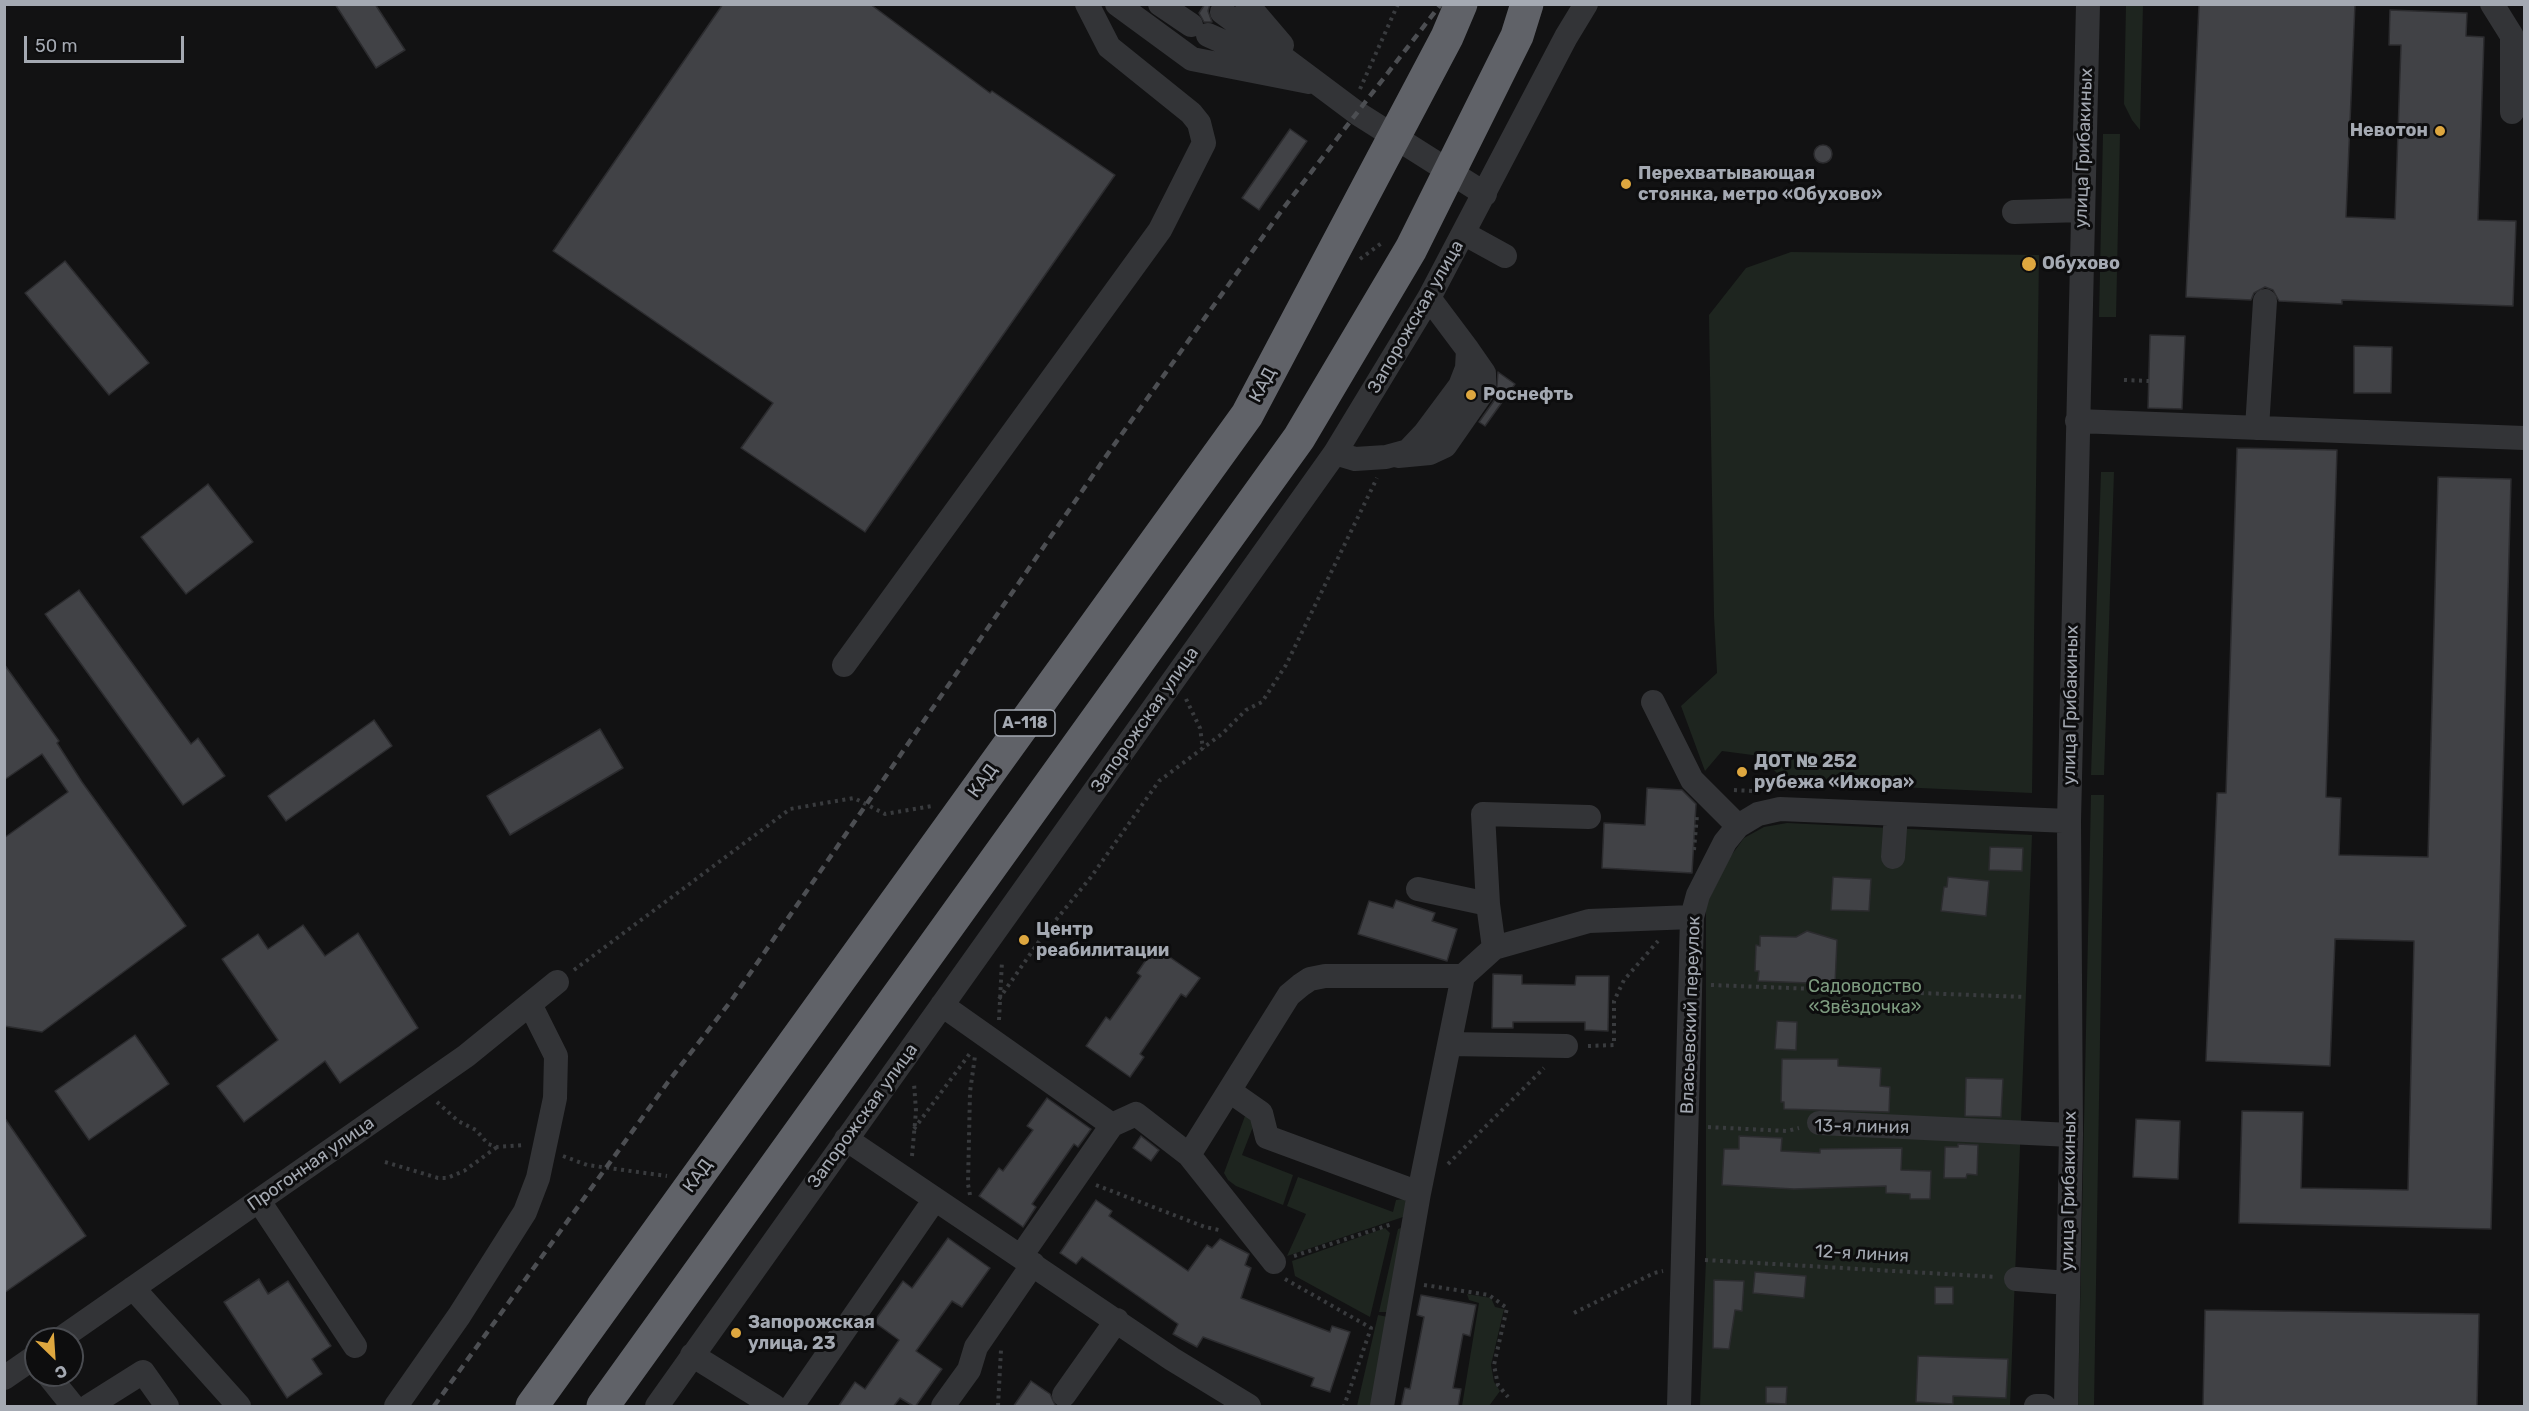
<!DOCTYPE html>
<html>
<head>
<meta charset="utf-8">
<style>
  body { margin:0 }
  #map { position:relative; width:2529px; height:1411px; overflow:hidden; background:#121213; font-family:Rubik,sans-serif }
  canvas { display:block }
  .frame { position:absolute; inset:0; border:6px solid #a4a9b2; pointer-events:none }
  .north { position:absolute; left:24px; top:1327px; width:60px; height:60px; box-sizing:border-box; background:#0d0d0e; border:2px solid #494b50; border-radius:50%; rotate:155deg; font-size:16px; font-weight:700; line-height:24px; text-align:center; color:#a4a9b2 }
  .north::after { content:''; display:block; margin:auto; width:21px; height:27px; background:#dea73f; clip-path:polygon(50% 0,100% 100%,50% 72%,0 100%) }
  .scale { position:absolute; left:24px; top:36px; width:160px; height:27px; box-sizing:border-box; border:3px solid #a4a9b2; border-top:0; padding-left:8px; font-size:18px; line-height:21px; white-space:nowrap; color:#a4a9b2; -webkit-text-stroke:4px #0d0d0e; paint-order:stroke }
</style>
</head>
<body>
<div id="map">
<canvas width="2529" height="1411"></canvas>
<div class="frame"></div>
<div class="north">С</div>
<div class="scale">50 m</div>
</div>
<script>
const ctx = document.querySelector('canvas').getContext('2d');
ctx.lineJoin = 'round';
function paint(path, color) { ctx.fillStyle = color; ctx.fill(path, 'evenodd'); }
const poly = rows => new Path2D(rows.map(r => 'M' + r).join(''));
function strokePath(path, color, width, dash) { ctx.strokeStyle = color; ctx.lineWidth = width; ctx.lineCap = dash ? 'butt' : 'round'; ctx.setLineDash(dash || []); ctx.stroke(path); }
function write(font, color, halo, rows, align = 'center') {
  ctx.font = font + ' Rubik,sans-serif'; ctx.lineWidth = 6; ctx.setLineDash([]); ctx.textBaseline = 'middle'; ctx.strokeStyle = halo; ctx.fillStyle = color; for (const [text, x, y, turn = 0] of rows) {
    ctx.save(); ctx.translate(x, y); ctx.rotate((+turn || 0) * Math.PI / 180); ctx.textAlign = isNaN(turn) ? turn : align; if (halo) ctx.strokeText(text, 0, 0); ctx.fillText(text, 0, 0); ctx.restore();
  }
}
paint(poly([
  [2126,5,2143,5,2140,130,2132,120,2124,104],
  [2103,134,2120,134,2116,317,2099,317],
  [1791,252,2039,255,2032,793,1786,782,1760,756,1722,751,1705,771,1681,706,1717,673,1714,616,1709,315,1746,268],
  [2101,472,2114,472,2104,775,2091,775],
  [2091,795,2104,795,2094,1406,2078,1406],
  [1787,823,2032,835,2010,1406,1700,1406,1706,1260,1706,905,1730,857,1744,838,1764,827],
  [1245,1116,1256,1119,1242,1155,1293,1175,1283,1205,1236,1186,1228,1180,1224,1173],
  [1298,1177,1393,1212,1396,1200,1404,1199,1406,1201,1406,1216,1287,1256,1306,1214,1287,1206],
  [1385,1228,1390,1233,1370,1317,1295,1276,1292,1261],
  [1401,1228,1389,1312,1379,1312,1398,1229],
  [1467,1294,1491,1298,1495,1307,1504,1309,1491,1365,1494,1382,1500,1391,1489,1406,1462,1406,1479,1303,1469,1300],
  [1378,1315,1388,1317,1373,1406,1357,1406]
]), '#1e251f');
const building = poly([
  [335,4,375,4,405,50,376,68,335,4],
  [723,4,870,4,990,93,992,91,1115,175,865,532,741,448,773,403,553,251,723,4],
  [1205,4,1210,4,1208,11,1212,22,1204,22,1199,13,1205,4],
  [2199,4,2355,4,2346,217,2395,219,2401,45,2389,45,2390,10,2467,13,2466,36,2484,37,2478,220,2516,221,2513,306,2342,300,2342,304,2279,301,2273,290,2265,287,2254,293,2251,300,2186,297,2199,4],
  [1290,129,1307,141,1259,210,1242,198,1290,129],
  '1814 154a9 9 0 1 1 18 0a9 9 0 1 1-18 0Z',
  [65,261,149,363,109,395,25,293,65,261],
  [2150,335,2185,336,2182,409,2148,408,2150,335],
  [2354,346,2392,347,2391,393,2354,393,2354,346],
  [1498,372,1515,384,1485,426,1479,422,1496,398,1498,372],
  [2237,448,2337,450,2326,797,2341,798,2339,855,2428,857,2438,477,2511,479,2491,1229,2239,1223,2242,1111,2303,1112,2301,1188,2408,1190,2414,941,2335,939,2330,1066,2206,1061,2217,793,2226,793,2237,448],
  [208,484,253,542,186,594,141,537,208,484],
  [79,590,191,744,198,738,225,776,183,805,45,614,79,590],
  [4,664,59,741,57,743,82,782,186,926,42,1032,4,1026,4,838,68,792,42,754,4,780,4,664],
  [374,720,392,746,286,821,268,796,374,720],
  [600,729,623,768,510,835,487,796,600,729],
  [1647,788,1682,790,1696,804,1692,873,1602,868,1604,823,1645,825,1647,788],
  [1990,847,2023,848,2022,871,1989,870,1990,847],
  [1833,877,1871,879,1869,911,1831,910,1833,877],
  [1948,877,1989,881,1986,916,1941,911,1944,887,1947,887,1948,877],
  [1396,900,1435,913,1432,921,1457,929,1447,961,1358,934,1369,901,1393,908,1396,900],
  [303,925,325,956,358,933,418,1028,340,1083,325,1061,244,1122,217,1086,278,1040,222,959,258,934,268,949,303,925],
  [1807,931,1837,940,1835,984,1758,981,1759,971,1755,971,1756,945,1760,946,1760,936,1796,937,1807,931],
  [1155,947,1200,978,1186,997,1181,994,1140,1054,1144,1057,1130,1077,1086,1046,1106,1017,1110,1020,1141,976,1137,973,1155,947],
  [1493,974,1522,975,1522,984,1575,985,1576,976,1609,976,1608,1031,1585,1030,1585,1022,1513,1022,1513,1028,1492,1028,1493,974],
  [1777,1021,1797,1022,1796,1050,1775,1049,1777,1021],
  [135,1035,169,1084,89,1140,55,1091,135,1035],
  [1782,1059,1838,1059,1838,1066,1881,1068,1880,1086,1890,1087,1889,1112,1784,1109,1784,1102,1781,1102,1782,1059],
  [1966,1078,2003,1079,2001,1117,1965,1116,1966,1078],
  [1047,1098,1091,1129,1078,1147,1074,1144,1032,1204,1036,1207,1023,1227,979,1196,999,1168,1003,1171,1033,1130,1027,1126,1047,1098],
  [4,1117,86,1236,4,1293,4,1117],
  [2136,1119,2180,1121,2178,1179,2133,1177,2136,1119],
  [1141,1136,1159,1150,1151,1161,1133,1148,1141,1136],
  [1739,1136,1782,1138,1781,1151,1820,1153,1820,1149,1902,1148,1901,1170,1931,1171,1930,1199,1910,1199,1910,1194,1886,1193,1886,1186,1794,1189,1722,1185,1724,1149,1739,1149,1739,1136],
  [1958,1144,1978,1145,1977,1175,1967,1174,1966,1178,1944,1178,1945,1147,1958,1147,1958,1144],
  [1096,1200,1112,1211,1109,1216,1188,1271,1207,1245,1212,1248,1220,1239,1249,1254,1245,1265,1251,1268,1241,1298,1330,1332,1332,1326,1350,1332,1330,1392,1311,1386,1314,1378,1203,1337,1197,1347,1173,1334,1178,1324,1082,1257,1076,1264,1060,1253,1096,1200],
  [948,1238,990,1268,962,1307,952,1301,916,1351,942,1369,915,1407,900,1398,893,1407,838,1407,855,1382,865,1389,899,1340,874,1322,903,1281,912,1288,948,1238],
  [1755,1272,1806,1276,1804,1298,1753,1293,1755,1272],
  [259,1279,268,1294,288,1281,331,1346,312,1359,322,1374,287,1398,224,1302,259,1279],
  [1714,1280,1744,1281,1742,1311,1735,1310,1729,1349,1713,1348,1714,1280],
  [1935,1287,1953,1287,1953,1304,1935,1304,1935,1287],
  [1421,1295,1476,1305,1470,1336,1463,1334,1453,1388,1461,1389,1458,1407,1401,1407,1405,1388,1410,1389,1424,1317,1417,1315,1421,1295],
  [2205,1310,2479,1314,2477,1407,2203,1407,2205,1310],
  [1918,1356,2008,1359,2006,1398,1953,1396,1953,1404,1916,1402,1918,1356],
  [1031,1381,1050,1394,1056,1407,1013,1407,1031,1381],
  [1766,1387,1787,1387,1786,1404,1766,1403,1766,1387]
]);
paint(building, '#414246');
strokePath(building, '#2c2c2f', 1.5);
strokePath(poly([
  [1360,89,1398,4],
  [1360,259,1383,242],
  [2124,380,2149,381],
  [1186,699,1200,728,1203,749],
  [1734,790,1753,791],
  [1694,850,1697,815],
  [574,970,790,809,854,798,885,814,932,806],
  [1711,985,2025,997],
  [999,999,1042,937,1091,877,1159,781,1223,733,1246,710,1262,702,1286,665,1377,478],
  [999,1020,1002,961],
  [1588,1046,1614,1045,1614,1001,1624,980,1658,941],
  [437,1102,458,1121,476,1130,488,1144,497,1147,524,1145],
  [1708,1127,1787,1131,1799,1128],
  [914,1129,971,1052],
  [563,1156,587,1165,667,1176],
  [912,1156,916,1111,914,1083],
  [385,1162,438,1178,447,1178,464,1171,497,1147],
  [1448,1164,1544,1068],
  [1096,1185,1205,1227,1219,1230],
  [970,1195,968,1184,970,1092,975,1056],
  [1294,1256,1392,1224],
  [1705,1260,1997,1277],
  [1285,1279,1371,1328,1344,1406],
  [1424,1285,1489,1295,1507,1308,1494,1365,1498,1385,1508,1397],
  [1574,1313,1654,1273,1663,1271],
  [998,1406,1001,1350]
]), '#393b3e', 4, [3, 4.5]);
strokePath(poly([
  [1117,4,1192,59,1309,82],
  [1160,4,1191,25],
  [1247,4,1282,45],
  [2492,4,2512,36,2512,112],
  [1222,12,1357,113,1485,194],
  [1208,35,1277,66],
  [2014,212,2083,210],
  [1465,234,1505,256],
  [2077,421,2524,438],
  [2257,428,2265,301],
  [1335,453,1355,459,1386,457,1408,451,1425,433,1460,386,1467,368,1468,350,1429,298],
  [1398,456,1430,453,1445,446,1484,390,1484,373,1468,350],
  [844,665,1160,230,1204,143,1199,123,1191,113,1109,47,1087,4],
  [1653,702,1692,780,1738,826],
  [1893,857,1896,814],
  [1418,889,1488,904,1494,948],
  [1488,904,1483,814,1589,817],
  [942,1005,1112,1125],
  [1450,1044,1566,1046],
  [1231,1092,1261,1113,1267,1137,1419,1193],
  [1819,1123,2071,1135],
  [846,1139,1172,1359,1249,1406],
  [1189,1155,1274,1262],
  [259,1201,355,1346],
  [1021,1256,1112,1125,1136,1114,1189,1155,1289,995,1301,985,1310,979,1325,976,1463,976],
  [2016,1279,2068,1283],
  [133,1288,239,1406],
  [60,1339,466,1056,557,982],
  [692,1355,774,1406],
  [48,1375,73,1406],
  [4,1378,36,1356],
  [1064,1395,1117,1320],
  [89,1406,143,1372,167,1406],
  [396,1406,459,1316,525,1212,538,1178,555,1098,556,1056,530,1004],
  [657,1406,1335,453,1429,298,1566,37,1586,4],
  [792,1406,935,1199],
  [943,1406,969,1370,976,1347,1033,1264],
  [1382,1406,1419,1193,1463,976,1494,948,1589,921,1692,917],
  [1679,1406,1692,917,1698,895,1725,842,1738,826,1758,814,1780,809,2069,821],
  [2036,1406,2044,1406],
  [2066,1406,2071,1135,2069,821,2088,4]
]), '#333437', 24);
strokePath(poly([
  [434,1406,668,1082,731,1001,1109,452,1282,210,1441,4]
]), '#4c4e52', 4.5, [8, 6]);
strokePath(poly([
  [532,1406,1247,415,1447,37,1461,4],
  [603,1406,1299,438,1411,249,1517,36,1527,4]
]), '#606268', 33);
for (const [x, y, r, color] of [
  [2440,131,6,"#dea73f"],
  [1626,184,6,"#dea73f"],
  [2029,264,8,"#dea73f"],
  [1471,395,6,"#dea73f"],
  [1742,772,6,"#dea73f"],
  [1024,940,6,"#dea73f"],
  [736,1333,6,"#dea73f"]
]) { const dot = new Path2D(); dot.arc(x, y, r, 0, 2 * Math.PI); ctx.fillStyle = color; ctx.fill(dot); strokePath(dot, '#0d0d0e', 2); }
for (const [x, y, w] of [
  [1025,723,60]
]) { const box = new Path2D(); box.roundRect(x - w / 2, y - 13, w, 26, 4.5); ctx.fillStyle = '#0d0d0e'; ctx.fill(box); strokePath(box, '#a4a9b2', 1.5); }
write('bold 16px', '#a4a9b2', null, [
  ["А-118",1025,723]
]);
write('bold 18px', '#a4a9b2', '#0d0d0e', [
  ["Невотон",2428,131,"right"],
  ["Перехватывающая",1638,174],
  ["стоянка, метро «Обухово»",1638,195],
  ["Обухово",2042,264],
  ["Роснефть",1483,395],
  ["ДОТ № 252",1754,762],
  ["рубежа «Ижора»",1754,783],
  ["Центр",1036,930],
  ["реабилитации",1036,951],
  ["Запорожская",748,1323],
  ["улица, 23",748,1344]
], 'left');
write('18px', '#a4a9b2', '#0d0d0e', [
  ["улица Грибакиных",2084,148,-88],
  ["Запорожская улица",1416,317,-60],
  ["КАД",1263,385,-62],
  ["улица Грибакиных",2071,705,-89],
  ["Запорожская улица",1145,720,-55],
  ["КАД",983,781,-54],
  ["Власьевский переулок",1691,1015,-88],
  ["Запорожская улица",863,1116,-54],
  ["13-я линия",1862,1127,1],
  ["Прогонная улица",311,1164,-35],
  ["КАД",698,1176,-54],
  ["улица Грибакиных",2069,1191,-89],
  ["12-я линия",1862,1254,3]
]);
write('18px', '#7d9b7f', '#0d0d0e', [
  ["Садоводство",1865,987],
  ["«Звёздочка»",1865,1008]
]);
</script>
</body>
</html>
